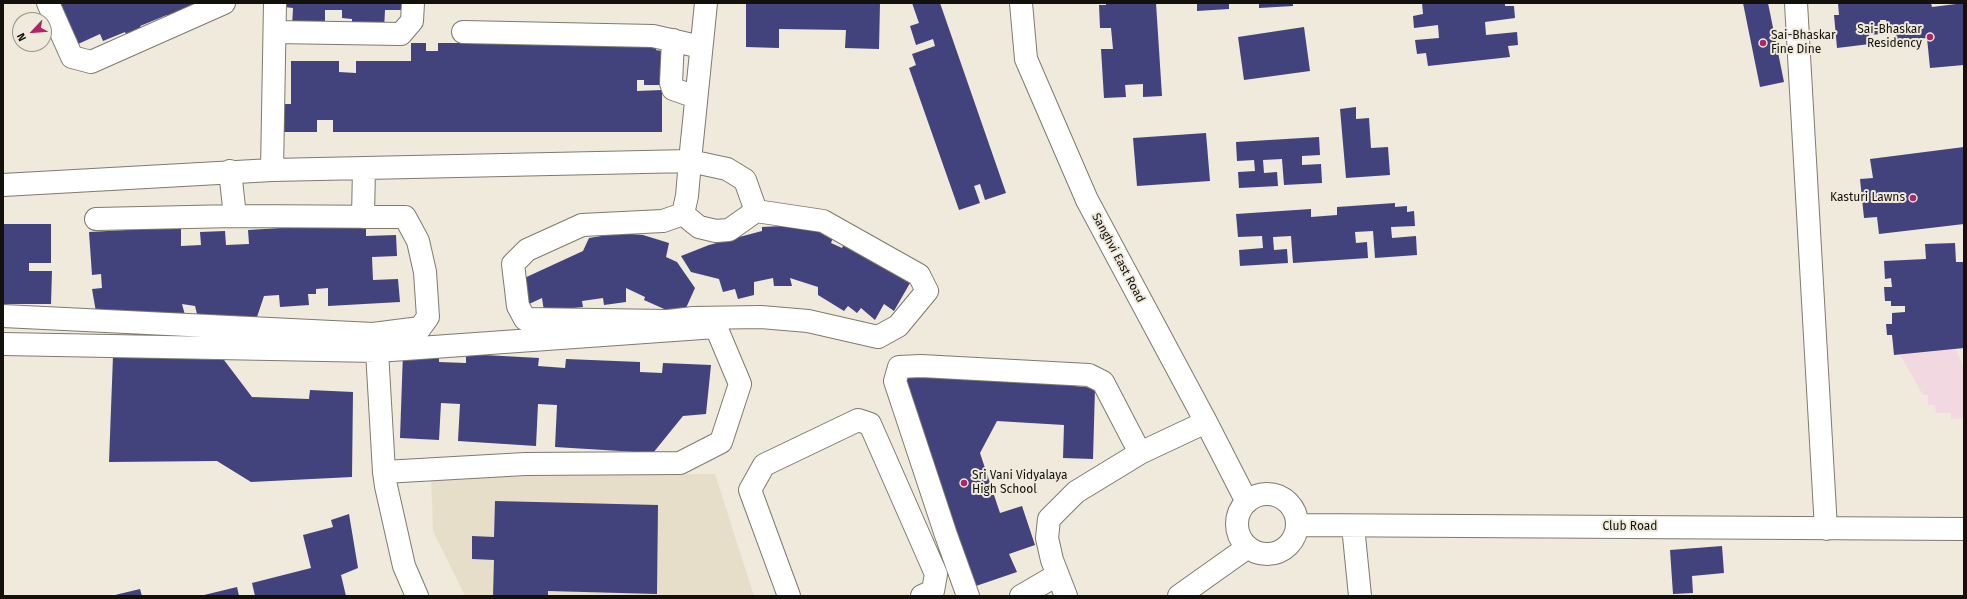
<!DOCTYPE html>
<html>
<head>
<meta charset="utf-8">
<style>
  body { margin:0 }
  #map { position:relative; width:1967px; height:599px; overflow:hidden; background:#efeadb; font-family:"Fira Sans",sans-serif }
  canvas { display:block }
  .frame { position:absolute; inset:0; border:4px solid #12110c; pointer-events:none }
  .north { position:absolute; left:12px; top:12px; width:40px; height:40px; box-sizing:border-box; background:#efeadb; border:1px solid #979388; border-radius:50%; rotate:244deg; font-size:11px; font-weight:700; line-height:16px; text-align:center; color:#12110c }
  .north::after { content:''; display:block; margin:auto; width:14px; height:18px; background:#ae2569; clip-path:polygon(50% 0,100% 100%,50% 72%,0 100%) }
</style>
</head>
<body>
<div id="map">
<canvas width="1967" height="599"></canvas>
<div class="frame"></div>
<div class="north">N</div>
</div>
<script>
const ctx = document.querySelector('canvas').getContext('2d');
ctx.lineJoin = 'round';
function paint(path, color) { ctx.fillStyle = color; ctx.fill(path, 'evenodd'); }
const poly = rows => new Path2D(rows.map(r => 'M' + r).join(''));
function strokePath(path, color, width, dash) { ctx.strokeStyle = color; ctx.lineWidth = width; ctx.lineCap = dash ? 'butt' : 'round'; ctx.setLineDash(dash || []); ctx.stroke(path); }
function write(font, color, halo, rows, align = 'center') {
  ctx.font = font + ' "Fira Sans",sans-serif'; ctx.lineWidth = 4; ctx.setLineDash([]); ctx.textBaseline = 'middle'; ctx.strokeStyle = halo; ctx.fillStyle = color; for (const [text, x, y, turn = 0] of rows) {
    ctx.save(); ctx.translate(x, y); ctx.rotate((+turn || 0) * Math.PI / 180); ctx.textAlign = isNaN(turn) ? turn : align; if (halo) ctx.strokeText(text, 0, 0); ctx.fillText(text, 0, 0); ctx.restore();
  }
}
paint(poly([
  [715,474,754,596,465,596,433,531,431,476]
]), '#e6dec8');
paint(poly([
  [1956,349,1964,368,1964,418,1951,419,1951,413,1936,413,1935,405,1928,405,1928,395,1923,395,1900,355]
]), '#f2d9e1');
paint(poly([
  [58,3,196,3,181,10,183,16,170,22,167,15,140,26,144,33,128,40,125,32,103,41,100,34,76,45],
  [284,3,403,3,403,10,385,10,384,30,352,28,352,19,342,18,342,10,325,10,325,27,292,26,293,8,284,7],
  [746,3,880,3,879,49,845,48,846,30,779,29,779,48,746,47],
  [912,3,940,3,1006,193,985,200,980,184,974,186,980,203,959,210,909,68,916,65,912,54,935,46,933,39,916,45,910,26,919,23],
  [1106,3,1156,3,1162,96,1143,97,1143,84,1125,85,1126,97,1104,98,1101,49,1113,49,1111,28,1100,28,1099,5,1106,5],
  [1197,3,1229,3,1229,9,1197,11],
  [1259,3,1293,3,1293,6,1259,8],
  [1422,3,1505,3,1505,6,1514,6,1515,18,1485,22,1486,35,1517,32,1518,45,1508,46,1510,57,1428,66,1426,53,1417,54,1415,40,1439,38,1438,25,1414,28,1413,16,1423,14],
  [1743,3,1768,3,1784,82,1760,87],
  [1838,3,1931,3,1932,7,1964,3,1964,65,1930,68,1927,38,1897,41,1896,32,1888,33,1886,20,1880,20,1881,34,1869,35,1870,44,1837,48,1834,15,1839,15],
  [1304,27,1310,71,1244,80,1238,37],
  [411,43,426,43,426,51,438,51,438,43,656,43,656,50,662,51,662,85,644,85,644,80,637,80,637,91,662,90,662,132,333,132,333,120,317,120,317,132,279,132,279,104,291,104,291,61,339,61,339,72,356,73,356,61,411,61],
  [1356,107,1356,119,1369,118,1371,148,1388,147,1390,175,1346,178,1340,109],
  [1206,133,1210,181,1137,186,1133,138],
  [1319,137,1320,155,1302,156,1302,165,1321,164,1322,183,1284,185,1282,159,1263,160,1264,173,1277,172,1278,186,1239,188,1238,172,1255,171,1254,160,1237,161,1236,142],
  [1964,147,1964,224,1879,234,1877,217,1864,218,1860,179,1873,178,1870,159],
  [1395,203,1395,207,1407,206,1407,212,1414,211,1415,226,1391,227,1392,238,1416,236,1417,255,1375,258,1373,231,1355,232,1356,243,1367,242,1368,258,1293,263,1291,236,1273,237,1274,250,1287,249,1288,263,1240,266,1239,250,1263,248,1262,236,1238,237,1236,214,1311,209,1311,217,1337,215,1337,207],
  [366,223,366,236,396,235,397,256,372,257,373,280,398,279,400,302,328,306,328,288,316,289,316,294,308,294,309,305,280,307,279,295,264,296,257,317,197,314,195,306,182,304,185,315,96,312,92,289,102,288,101,274,92,275,89,232,181,227,181,246,201,245,200,232,225,231,226,245,249,244,248,230],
  [3,224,51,224,51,263,29,263,29,271,52,271,51,304,3,304],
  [804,225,834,235,831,243,842,248,844,244,910,283,894,311,884,304,875,320,861,308,857,313,848,306,844,311,818,295,818,287,790,278,792,286,774,286,773,278,754,282,754,295,738,299,735,289,723,292,719,279,691,272,681,256,709,245,762,231,762,227],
  [620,233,643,235,669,243,666,257,677,262,695,288,682,317,644,300,645,297,626,288,626,302,604,305,603,298,582,301,583,307,544,311,542,298,529,304,520,280,583,251,589,238],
  [1955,243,1956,262,1964,262,1964,348,1894,355,1892,335,1887,335,1886,324,1892,324,1892,313,1905,312,1905,306,1891,306,1891,301,1885,301,1884,287,1892,287,1891,278,1885,279,1884,261,1926,259,1925,244],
  [403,352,439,353,439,362,466,363,466,354,539,358,538,366,565,368,566,359,640,362,640,372,662,373,663,363,711,365,706,414,683,416,653,453,555,447,557,405,538,404,536,446,458,441,460,404,441,403,439,440,400,438],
  [113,356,224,360,252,397,309,399,310,390,353,392,352,477,251,482,217,461,109,462],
  [956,374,1095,388,1093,459,1063,458,1064,425,997,421,980,453,1000,513,1022,506,1035,545,1009,554,1017,572,973,587,902,377],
  [495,501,658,505,657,594,548,591,548,596,493,596,494,560,472,559,472,536,494,537],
  [349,514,358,568,341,575,346,596,255,596,252,583,311,568,303,535,333,527,331,520],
  [1722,546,1724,573,1692,576,1693,593,1673,594,1670,550],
  [237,587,239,596,204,596,204,595],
  [140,589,142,596,115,596,115,595]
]), '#42427d');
const minor = poly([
  [48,3,72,57,91,62,224,3],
  [1021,3,1026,59,1087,200,1206,422,1247,502],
  [1796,3,1826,529],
  [275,32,401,34,412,21,413,3],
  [463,32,653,36,701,47],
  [673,40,671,83,673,89,696,97],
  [690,161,727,169,745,180,756,211,823,221,919,275,927,291,898,326,878,337,808,321,761,317,694,318,668,321,525,319,518,306,513,264,527,250,582,225,663,221,683,214,687,196,690,161],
  [272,170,275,3],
  [3,185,272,170,690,161,706,3],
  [683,214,699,227,716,231,729,230,756,211],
  [363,217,364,168],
  [96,219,235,216],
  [3,316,373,334,420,328,428,317,425,272,418,241,405,217,235,216,230,171],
  [3,344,377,351],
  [384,472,525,464,680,463,721,442,740,384,716,327,377,351,384,472,386,486,404,566,417,596],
  '1237 524a30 30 0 1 1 60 0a30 30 0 1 1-60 0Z',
  [1297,525,1964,529],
  [1353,526,1360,596],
  [789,596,750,490,764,465,858,420,870,424,936,574,933,591,922,596],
  [968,596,946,535,895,381,899,367,921,366,1089,375,1103,382,1140,453],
  [1021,596,1057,575],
  [1066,596,1052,560,1047,538,1049,519,1076,492,1140,453,1206,422],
  [1179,596,1248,547]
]);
strokePath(minor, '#7e7a6d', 24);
strokePath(minor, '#fff', 22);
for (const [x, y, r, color] of [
  [1930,37,4,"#ae2569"],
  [1763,43,4,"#ae2569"],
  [1913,198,4,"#ae2569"],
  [964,483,4,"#ae2569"]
]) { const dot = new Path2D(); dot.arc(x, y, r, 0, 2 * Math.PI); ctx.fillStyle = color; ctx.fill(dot); strokePath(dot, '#efeadb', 1.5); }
write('12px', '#12110c', '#efeadb', [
  ["Sai-Bhaskar",1922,30],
  ["Residency",1922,44],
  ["Sai-Bhaskar",1771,36,"left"],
  ["Fine Dine",1771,50,"left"],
  ["Kasturi Lawns",1905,198],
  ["Sri Vani Vidyalaya",972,476,"left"],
  ["High School",972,490,"left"]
], 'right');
write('12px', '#12110c', '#efeadb', [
  ["Sanghvi East Road",1118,258,62],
  ["Club Road",1630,527]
]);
</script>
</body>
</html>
